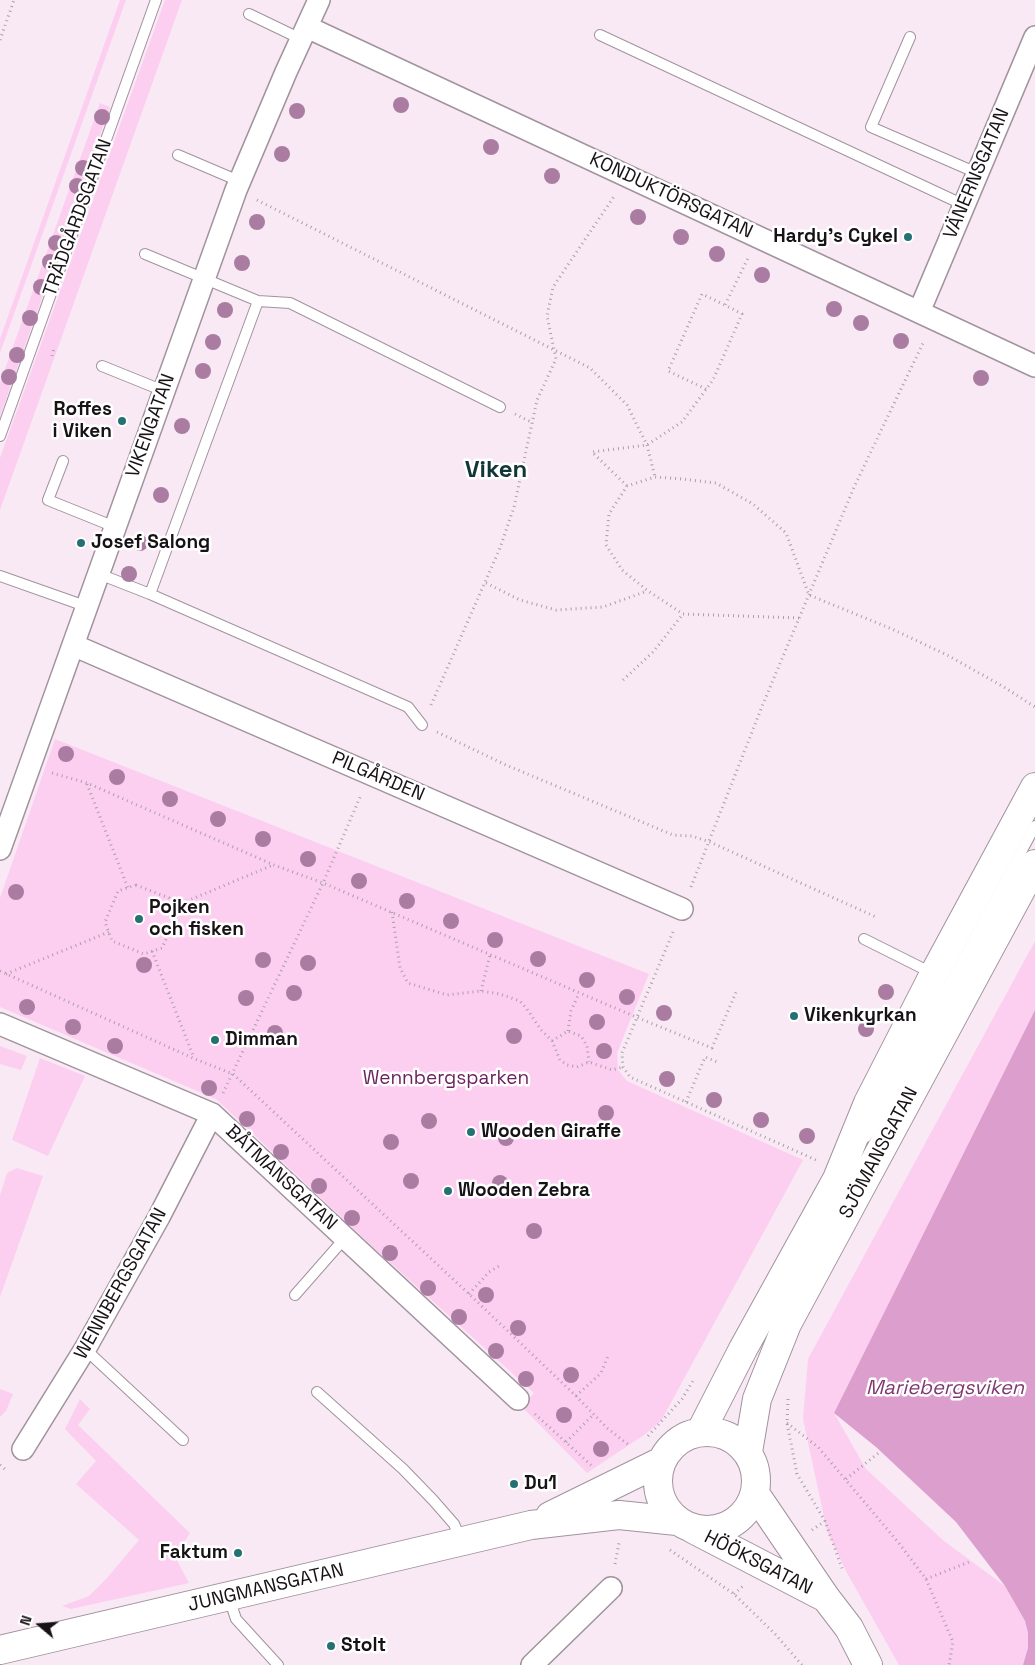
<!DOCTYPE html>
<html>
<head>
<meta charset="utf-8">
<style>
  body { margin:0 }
  #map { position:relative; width:1035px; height:1665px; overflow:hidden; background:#f8e9f4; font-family:"Space Grotesk",sans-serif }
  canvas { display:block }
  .north { position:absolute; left:15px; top:1600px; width:50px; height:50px; -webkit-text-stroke:4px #fff; paint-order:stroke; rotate:288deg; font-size:14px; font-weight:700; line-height:20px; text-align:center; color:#171216 }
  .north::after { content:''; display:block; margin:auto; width:18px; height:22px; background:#171216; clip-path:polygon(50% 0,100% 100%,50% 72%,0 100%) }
</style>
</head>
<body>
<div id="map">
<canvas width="1035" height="1665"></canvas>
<div class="north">N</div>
</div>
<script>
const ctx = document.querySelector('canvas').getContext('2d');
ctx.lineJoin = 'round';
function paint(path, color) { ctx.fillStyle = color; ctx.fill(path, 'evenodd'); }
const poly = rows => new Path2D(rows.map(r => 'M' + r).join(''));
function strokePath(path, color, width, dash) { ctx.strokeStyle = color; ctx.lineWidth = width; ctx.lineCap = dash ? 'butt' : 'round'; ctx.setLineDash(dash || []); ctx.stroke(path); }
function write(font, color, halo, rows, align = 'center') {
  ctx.font = font + ' "Space Grotesk",sans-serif'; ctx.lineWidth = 5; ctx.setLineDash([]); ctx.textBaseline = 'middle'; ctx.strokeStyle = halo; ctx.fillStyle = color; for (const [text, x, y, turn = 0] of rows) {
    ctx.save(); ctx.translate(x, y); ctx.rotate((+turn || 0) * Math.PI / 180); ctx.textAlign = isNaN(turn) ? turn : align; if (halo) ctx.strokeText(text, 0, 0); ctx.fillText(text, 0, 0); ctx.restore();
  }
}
paint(poly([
  [120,0,126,0,0,353,0,339],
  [165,0,182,0,0,510,0,458],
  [100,103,110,107,0,416,0,383],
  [55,739,649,974,617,1053,618,1070,627,1081,803,1160,661,1421,644,1435,587,1473,522,1407,534,1393,374,1248,216,1099,0,1007,0,898],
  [1035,941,1035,1010,834,1413,866,1469,944,1541,1005,1586,1025,1621,1028,1633,1028,1648,1027,1658,1023,1665,899,1665,847,1573,827,1531,803,1419,808,1359],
  [0,1046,27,1056,21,1070,0,1064],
  [40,1058,85,1076,48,1156,12,1140],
  [17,1168,43,1176,0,1297,0,1195,7,1173],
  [0,1389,13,1394,6,1411,0,1417],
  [80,1399,90,1409,78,1425,190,1533,175,1557,189,1583,71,1609,62,1606,89,1596,107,1578,139,1540,76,1484,96,1461,65,1429]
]), '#fccff1');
paint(poly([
  [1035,1010,1035,1665,1023,1665,1028,1648,1028,1633,1025,1621,1005,1586,956,1522,876,1447,834,1413]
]), '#dc9ecd');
const lane = poly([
  [249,14,301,39],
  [600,35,964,205],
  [910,37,871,127,977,173],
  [178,155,239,181],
  [145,254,258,301,290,303,500,407],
  [102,366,164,391],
  [0,436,156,0],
  [63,461,48,500,115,527],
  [99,574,150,594,408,707,422,725],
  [0,576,88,607],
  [150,594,258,301],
  [864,939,932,973],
  [866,1137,885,1109,946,991,1035,826],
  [295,1295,345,1238],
  [85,1349,183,1440],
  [317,1392,403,1469,433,1500,454,1524,461,1540],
  [229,1598,236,1619,278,1665]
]);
const street = poly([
  [307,27,1035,366],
  [919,312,1035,37],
  [73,645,682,909],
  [0,849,236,190,286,72,319,0],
  [0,1024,212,1114,518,1399],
  [23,1449,85,1349,159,1217,212,1114],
  [532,1665,611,1588]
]);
const secondary = poly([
  [701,1431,743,1349,837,1179,868,1103,934,974,1035,787],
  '658 1481a49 49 0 1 1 98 0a49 49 0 1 1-98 0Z',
  [748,1452,757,1399,787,1324,1035,864],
  [756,1495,826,1598,849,1628,868,1665],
  [550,1516,662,1461],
  [693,1529,824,1597],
  [0,1650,531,1525,619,1515,677,1521]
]);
strokePath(lane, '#a1939d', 12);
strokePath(street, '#a1939d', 24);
strokePath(secondary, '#a1939d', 30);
strokePath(poly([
  [0,40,14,0],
  [257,200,590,368,627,405,647,445,655,477],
  [52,356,54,348],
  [706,389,668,371,702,294,725,305],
  [515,414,533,423],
  [627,486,592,452,647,445,682,422,713,380,742,314,725,305,748,258],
  [486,583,520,600,556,610,603,607,647,591],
  [799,618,683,614,648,591,622,570,606,545,609,514,627,486,655,477,682,479,716,483,753,504,786,533,809,595,892,629,947,655,1004,687,1035,707],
  [623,680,653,652,683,614],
  [431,705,500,548,514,507,537,400,556,359,547,316,553,287,615,195],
  [437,732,506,765,673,835,692,836,710,842,876,917],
  [52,773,87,783,274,865,323,883,636,1017,712,1048,737,990],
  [87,784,128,888],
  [136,885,169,898,176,917,162,948,144,954,112,941,105,922,118,891,136,885],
  [691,887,763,704,855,485,924,341],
  [173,907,273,865],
  [392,912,400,968,408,983,447,995,481,991,500,994,520,1001,527,1009,541,1030,552,1041,560,1060,567,1065,577,1067,589,1062,612,1070,623,1067],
  [673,932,622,1053,623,1067,630,1077,816,1160],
  [152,951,194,1058],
  [0,971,195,1059,233,1074,469,1294,576,1396,607,1428,630,1446],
  [6,974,109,932],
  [481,991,490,955],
  [568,1031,571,1011,579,993],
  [552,1041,568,1031,581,1036,587,1046,589,1062],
  [223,1093,323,883,361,795],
  [686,1102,705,1057,720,1063],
  [469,1294,489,1272,499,1266],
  [576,1396,601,1373,608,1356],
  [788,1399,787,1423,797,1474,825,1521,843,1571],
  [535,1414,592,1466],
  [787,1423,818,1447,898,1542,926,1579,953,1642,949,1665],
  [648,1436,682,1399,694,1379],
  [566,1442,593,1415],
  [0,1465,5,1469,7,1466],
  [846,1479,881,1451],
  [812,1530,825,1521],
  [670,1550,734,1594,776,1635,802,1665],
  [615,1564,619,1543],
  [926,1579,969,1562],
  [734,1594,743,1586]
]), '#ab9fa8', 3, [1, 4]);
strokePath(lane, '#fff', 10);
strokePath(street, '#fff', 21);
strokePath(secondary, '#fff', 28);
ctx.fillStyle = '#aa7ca2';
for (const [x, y] of [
  [401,105],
  [297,111],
  [102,117],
  [491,147],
  [282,154],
  [83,168],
  [552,176],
  [77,186],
  [638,217],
  [257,222],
  [681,237],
  [56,243],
  [717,254],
  [50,262],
  [242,263],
  [762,275],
  [41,287],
  [834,309],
  [225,310],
  [30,318],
  [861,323],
  [901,341],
  [213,342],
  [17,355],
  [203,371],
  [9,377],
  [981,378],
  [182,426],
  [161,495],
  [140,543],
  [129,574],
  [66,754],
  [117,777],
  [170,799],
  [218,819],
  [263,839],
  [308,859],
  [359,881],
  [16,892],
  [407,901],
  [451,921],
  [495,940],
  [538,959],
  [263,960],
  [308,963],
  [144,965],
  [587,980],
  [886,992],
  [294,993],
  [627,997],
  [246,998],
  [27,1007],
  [664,1013],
  [597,1022],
  [73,1027],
  [866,1029],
  [275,1033],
  [514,1036],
  [115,1046],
  [604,1051],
  [667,1079],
  [209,1088],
  [714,1100],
  [606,1113],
  [247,1119],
  [761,1120],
  [429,1121],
  [807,1136],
  [506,1138],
  [391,1142],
  [281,1152],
  [411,1181],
  [500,1183],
  [319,1186],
  [352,1218],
  [534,1231],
  [390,1253],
  [428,1288],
  [486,1295],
  [459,1317],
  [518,1328],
  [496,1351],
  [571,1375],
  [526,1379],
  [564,1415],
  [601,1449]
]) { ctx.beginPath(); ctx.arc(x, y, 8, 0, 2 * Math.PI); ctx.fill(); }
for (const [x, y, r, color] of [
  [908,237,5,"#247073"],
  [122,421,5,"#247073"],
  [81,543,5,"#247073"],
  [139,919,5,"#247073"],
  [794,1016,5,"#247073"],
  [215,1040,5,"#247073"],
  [471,1132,5,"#247073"],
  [448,1191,5,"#247073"],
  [514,1484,5,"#247073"],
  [238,1553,5,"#247073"],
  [331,1646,5,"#247073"]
]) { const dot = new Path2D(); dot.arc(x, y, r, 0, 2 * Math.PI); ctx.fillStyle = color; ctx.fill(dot); strokePath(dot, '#fff', 2); }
write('19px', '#171216', '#fff', [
  ["VÄNERNSGATAN",977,174,-67],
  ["KONDUKTÖRSGATAN",671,196,25],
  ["TRÄDGÅRDSGATAN",78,218,-70],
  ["VIKENGATAN",151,426,-70],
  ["PILGÅRDEN",378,777,23],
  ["SJÖMANSGATAN",879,1153,-62],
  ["BÅTMANSGATAN",281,1178,43],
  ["WENNBERGSGATAN",121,1284,-61],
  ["HÖÖKSGATAN",758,1563,27],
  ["JUNGMANSGATAN",266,1588,-13]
]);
write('bold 19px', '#171216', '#fff', [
  ["Hardy's Cykel",898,237,"right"],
  ["Roffes",112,410,"right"],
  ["i Viken",112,432,"right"],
  ["Josef Salong",91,543],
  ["Pojken",149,908],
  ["och fisken",149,930],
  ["Vikenkyrkan",804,1016],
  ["Dimman",225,1040],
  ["Wooden Giraffe",481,1132],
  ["Wooden Zebra",458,1191],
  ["Du1",524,1484],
  ["Faktum",228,1553,"right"],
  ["Stolt",341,1646]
], 'left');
write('19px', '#6a235e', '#fff', [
  ["Wennbergsparken",446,1079]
]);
write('italic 20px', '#803873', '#fff', [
  ["Mariebergsviken",945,1389]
]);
write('bold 24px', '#123537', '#fff', [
  ["Viken",496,470]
]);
</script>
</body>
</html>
